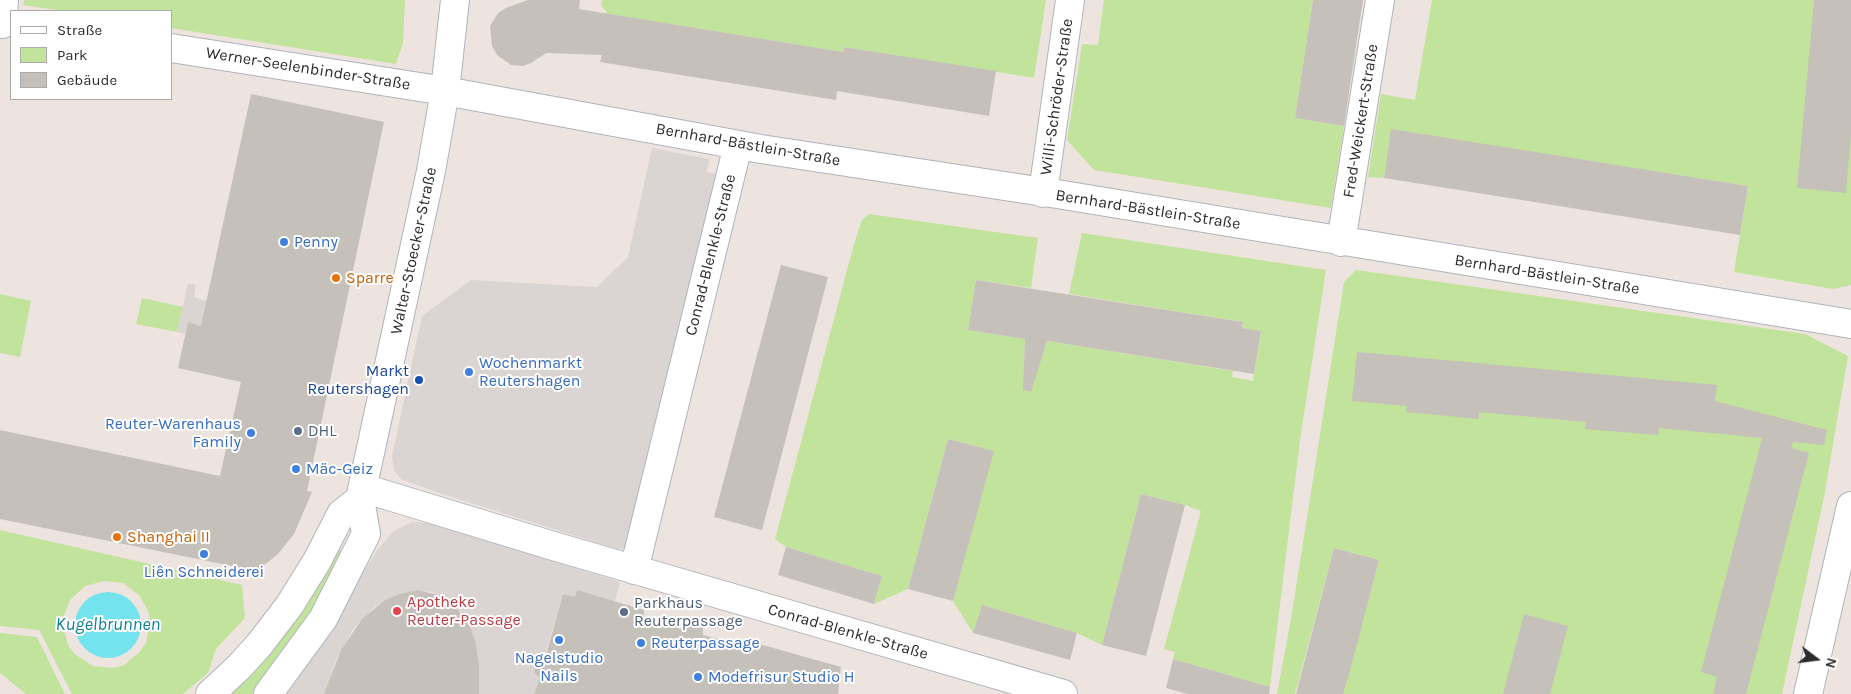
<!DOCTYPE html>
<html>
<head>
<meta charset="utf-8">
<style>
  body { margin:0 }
  #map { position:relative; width:1851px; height:694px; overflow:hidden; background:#eee4df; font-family:Karla,sans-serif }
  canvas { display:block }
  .legend { position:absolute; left:10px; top:10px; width:162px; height:90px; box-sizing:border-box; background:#fff; border:1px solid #ababab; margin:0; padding:6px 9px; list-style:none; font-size:15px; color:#2c2c2c }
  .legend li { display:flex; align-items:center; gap:10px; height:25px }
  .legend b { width:25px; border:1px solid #ababab }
  .north { position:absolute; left:1791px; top:634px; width:50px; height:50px; -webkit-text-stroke:4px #fff; paint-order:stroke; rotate:105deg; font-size:14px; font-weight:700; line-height:20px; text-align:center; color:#2c2c2c }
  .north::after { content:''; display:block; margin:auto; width:18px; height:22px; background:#2c2c2c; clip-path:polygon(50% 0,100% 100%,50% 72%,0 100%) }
</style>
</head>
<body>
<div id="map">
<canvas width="1851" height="694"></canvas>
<ul class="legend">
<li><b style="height:6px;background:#fff"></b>Straße</li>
<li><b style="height:14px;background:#c2e39c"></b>Park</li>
<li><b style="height:14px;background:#c6c0ba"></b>Gebäude</li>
</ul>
<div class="north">N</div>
</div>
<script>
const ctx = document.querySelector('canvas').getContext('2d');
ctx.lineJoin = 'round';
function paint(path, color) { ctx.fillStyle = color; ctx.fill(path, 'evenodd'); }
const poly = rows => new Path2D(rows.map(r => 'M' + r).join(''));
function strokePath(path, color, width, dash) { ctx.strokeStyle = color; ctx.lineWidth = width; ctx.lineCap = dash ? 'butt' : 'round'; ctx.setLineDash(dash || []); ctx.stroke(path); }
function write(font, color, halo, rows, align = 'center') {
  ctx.font = font + ' Karla,sans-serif'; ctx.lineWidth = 4; ctx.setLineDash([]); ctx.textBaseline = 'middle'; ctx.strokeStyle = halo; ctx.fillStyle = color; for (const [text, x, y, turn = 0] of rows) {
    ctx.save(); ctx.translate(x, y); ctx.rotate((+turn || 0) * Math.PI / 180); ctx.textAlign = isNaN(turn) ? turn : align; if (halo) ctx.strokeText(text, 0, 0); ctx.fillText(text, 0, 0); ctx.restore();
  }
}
paint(poly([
  [24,0,405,0,403,43,396,64,171,28,171,11,64,11,23,5],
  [602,0,1046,0,1034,78,844,47,843,52,608,14,601,5],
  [1104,0,1313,0,1295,118,1344,126,1331,208,1094,170,1067,140,1082,44,1098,45],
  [1432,0,1851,0,1851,285,1833,289,1734,272,1748,186,1391,130,1384,178,1368,177,1381,94,1415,100],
  [869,214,1038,238,1031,288,976,280,968,330,1025,339,1024,368,1037,371,1047,341,1233,371,1232,377,1253,381,1261,332,1242,328,1243,322,1069,294,1082,233,1326,270,1300,440,1270,687,1173,659,1175,652,1164,649,1201,511,1185,505,1141,494,1102,645,1077,633,982,605,973,633,953,601,993,451,948,439,908,589,874,604,882,576,786,547,775,539,854,244,862,220],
  [1356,270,1805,334,1848,356,1824,497,1782,694,1343,694,1379,560,1334,548,1295,694,1277,694,1291,619,1344,282],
  [0,294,31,301,20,357,0,353],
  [142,298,183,307,177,332,136,324],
  [0,530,242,585,245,618,216,649,208,673,183,694,72,694,39,630,0,626],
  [104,581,123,583,139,595,149,613,150,623,146,643,140,652,124,665,113,668,93,666,76,655,69,647,63,628,63,618,70,600,85,586],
  [334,547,346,553,327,592,279,662,252,694,226,694],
  [0,633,37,637,65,694,26,694,0,673]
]), '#c2e39c');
paint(poly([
  [652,148,709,159,707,172,718,174,630,540,625,548,617,549,436,492,401,479,394,470,392,456,422,316,471,280,597,287,628,257],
  [188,283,196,285,194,297,207,301,202,326,188,323,185,334,177,332],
  [412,522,430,523,620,582,613,609,563,594,545,655,539,655,534,673,540,677,534,694,478,694,479,664,476,644,469,627,460,612,442,596,432,592,418,590,399,594,376,606,353,629,335,662,326,694,281,694,305,664,378,549,394,531]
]), '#dad5d2');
paint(poly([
  '75 625a33 33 0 1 1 66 0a33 33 0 1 1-66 0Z'
]), '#73e4ee');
paint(poly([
  [528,0,580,0,579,9,843,52,844,47,996,71,989,116,837,91,836,100,637,68,600,62,602,55,546,53,531,63,523,66,511,65,497,55,492,46,490,26,498,13,506,8],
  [1313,0,1363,0,1344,126,1295,118],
  [1814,0,1851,0,1851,134,1846,193,1797,188],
  [251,94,384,122,307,491,312,492,294,534,278,554,257,571,0,519,0,430,220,476,241,382,178,368,188,322,201,326],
  [1391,129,1748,186,1740,235,1384,178],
  [781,265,828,277,762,530,714,517],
  [976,280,1243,322,1242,328,1261,331,1254,374,1047,341,1031,392,1023,390,1025,339,968,330],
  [1357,352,1717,385,1715,401,1827,430,1824,445,1793,442,1791,448,1809,453,1746,694,1713,694,1717,677,1701,672,1762,438,1659,428,1658,435,1585,429,1586,422,1479,412,1479,419,1406,412,1407,406,1352,401],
  [948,439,994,451,953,601,908,589],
  [1141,494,1185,505,1146,656,1102,645],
  [786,547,882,576,874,604,778,575],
  [1334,548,1379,560,1350,671,1343,694,1296,694],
  [418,590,442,596,454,604,470,627,476,644,479,664,479,694,324,694,341,650,362,619,384,601,399,594],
  [577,590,644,610,644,617,682,629,685,622,703,628,703,635,742,645,745,640,841,667,838,694,534,694,540,677,534,673,539,655,546,655,563,594,575,597],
  [982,605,1077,633,1070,660,973,633],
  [1524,614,1568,626,1550,694,1503,694],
  [1173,659,1270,687,1269,694,1188,694,1166,688]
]), '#c6c0ba');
const minor = poly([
  [2,24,4,0],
  [171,48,445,91,761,149,1057,194,1851,324],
  [1043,193,1070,0],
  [1341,242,1380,0],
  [363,488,550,545,1063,694],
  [634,570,738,145],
  [210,694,239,667,259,645,289,606,317,561,341,514,360,499],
  [268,694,323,619,366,534,360,499,431,171,445,91,455,0],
  [1808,694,1851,506]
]);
strokePath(minor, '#afb4bc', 30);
strokePath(minor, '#fff', 28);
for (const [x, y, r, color] of [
  [284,242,5,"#3f7fe0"],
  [336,278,5,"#e8710a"],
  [469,372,5,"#3f7fe0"],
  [419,380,5,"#1a4fb4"],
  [298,431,5,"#5c6f8a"],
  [251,433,5,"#3f7fe0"],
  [296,469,5,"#3f7fe0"],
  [117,537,5,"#e8710a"],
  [204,554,5,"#3f7fe0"],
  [397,611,5,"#e0444e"],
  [624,612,5,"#5c6f8a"],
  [559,640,5,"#3f7fe0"],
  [641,643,5,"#3f7fe0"],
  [698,677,5,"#3f7fe0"]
]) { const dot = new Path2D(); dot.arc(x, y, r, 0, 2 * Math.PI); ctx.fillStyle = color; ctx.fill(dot); strokePath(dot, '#fff', 2); }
write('16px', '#2c2c2c', '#fff', [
  ["Werner-Seelenbinder-Straße",308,69,9],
  ["Willi-Schröder-Straße",1057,97,-82],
  ["Fred-Weickert-Straße",1361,121,-81],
  ["Bernhard-Bästlein-Straße",748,145,10],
  ["Bernhard-Bästlein-Straße",1148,210,9],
  ["Walter-Stoecker-Straße",414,251,-78],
  ["Conrad-Blenkle-Straße",711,255,-76],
  ["Bernhard-Bästlein-Straße",1547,275,9],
  ["Conrad-Blenkle-Straße",848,632,16]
]);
write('16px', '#366cbe', '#fff', [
  ["Penny",294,242],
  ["Wochenmarkt",479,363],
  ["Reutershagen",479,381],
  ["Reuter-Warenhaus",241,424,"right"],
  ["Family",241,442,"right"],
  ["Mäc-Geiz",306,469],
  ["Liên Schneiderei",204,572,"center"],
  ["Reuterpassage",651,643],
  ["Nagelstudio",559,658,"center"],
  ["Nails",559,676,"center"],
  ["Modefrisur Studio H",708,677]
], 'left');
write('16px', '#c56008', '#fff', [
  ["Sparre",346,278],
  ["Shanghai II",127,537]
], 'left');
write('16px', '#164399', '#fff', [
  ["Markt",409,371],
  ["Reutershagen",409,389]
], 'right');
write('16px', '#4e5e75', '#fff', [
  ["DHL",308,431],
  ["Parkhaus",634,603],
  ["Reuterpassage",634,621]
], 'left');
write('16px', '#be3a42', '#fff', [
  ["Apotheke",407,602],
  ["Reuter-Passage",407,620]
], 'left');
write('italic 18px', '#0e8197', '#fff', [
  ["Kugelbrunnen",108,625]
]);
</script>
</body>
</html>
